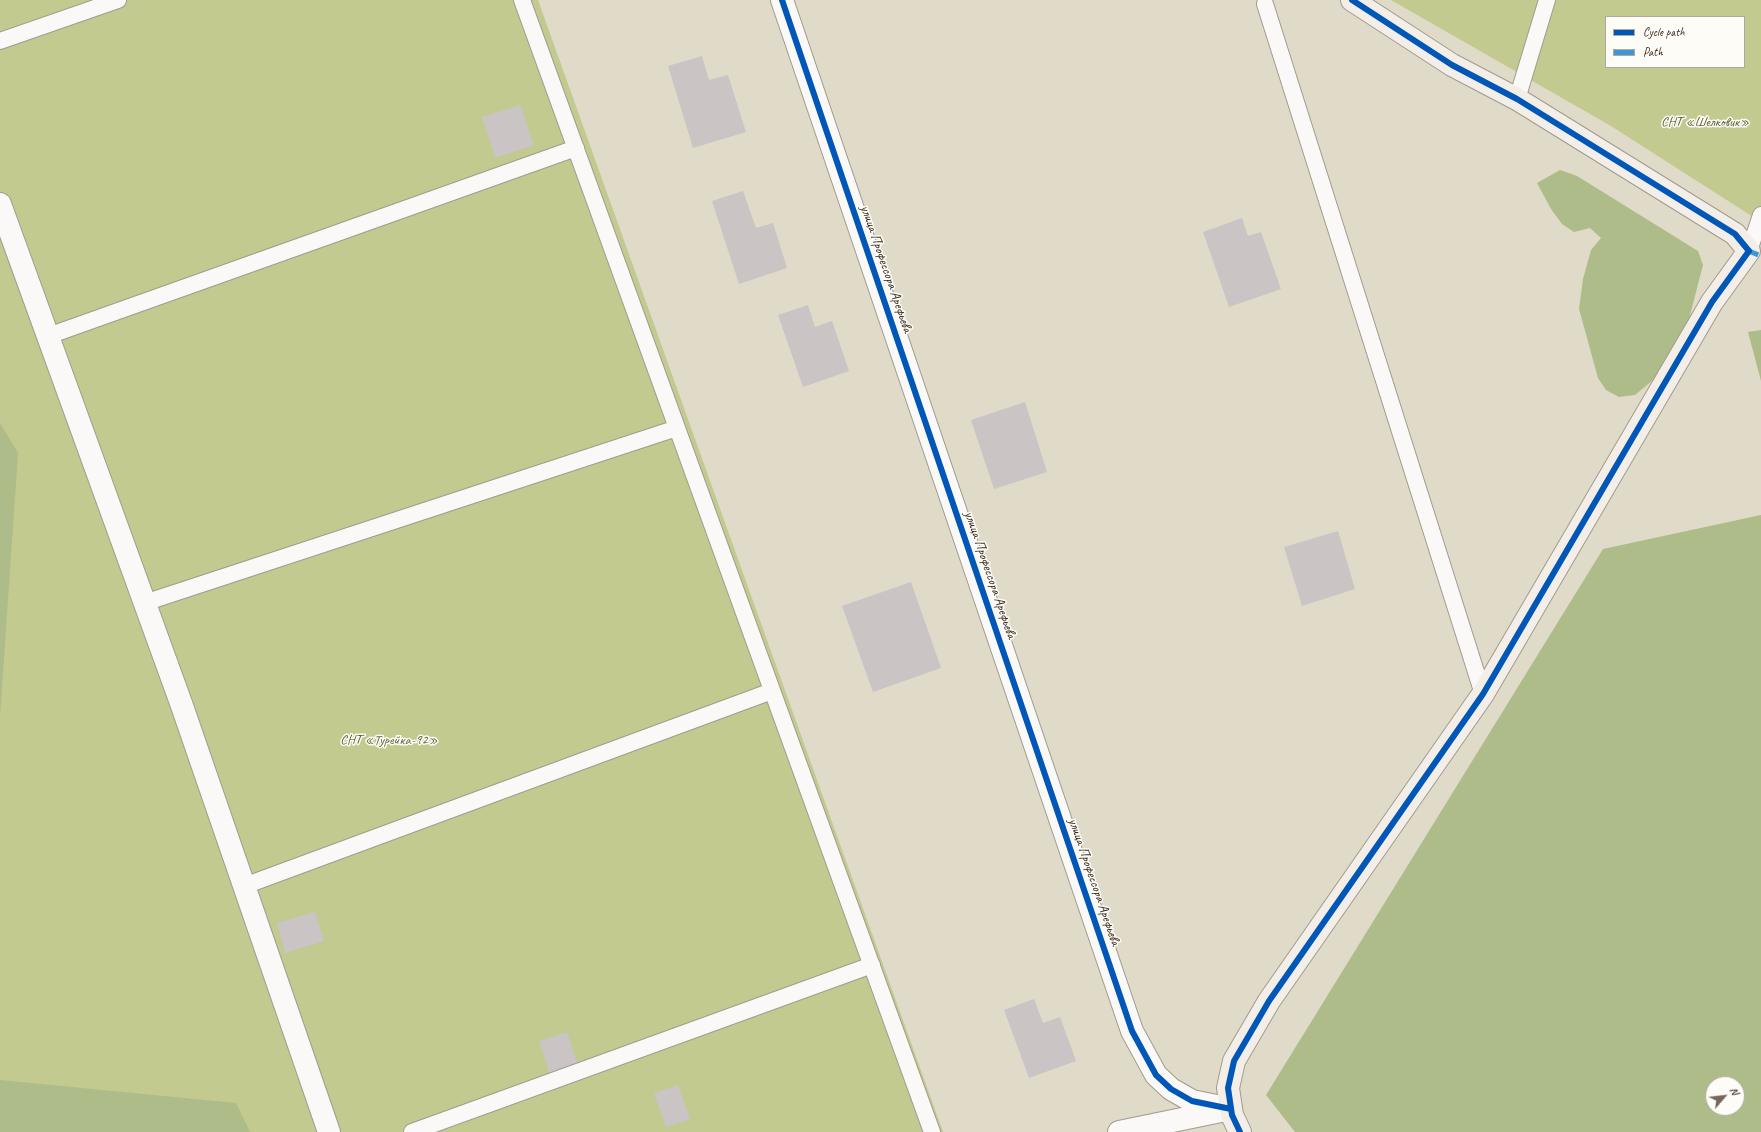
<!DOCTYPE html>
<html>
<head>
<meta charset="utf-8">
<style>
  body { margin:0 }
  #map { position:relative; width:1761px; height:1132px; overflow:hidden; background:#e0dac8; font-family:Caveat,sans-serif }
  canvas { display:block }
  .legend { position:absolute; left:1605px; top:16px; width:140px; height:52px; box-sizing:border-box; background:#fdfcf7; border:1px solid #afa8a0; margin:0; padding:5px 7px; list-style:none; font-size:12px; color:#3b2a1e }
  .legend li { display:flex; align-items:center; gap:8px; height:20px }
  .legend b { width:20px; border:1px solid #afa8a0 }
  .north { position:absolute; left:1705px; top:1076px; width:40px; height:40px; box-sizing:border-box; background:#fdfcf7; border:1px solid #afa8a0; border-radius:50%; rotate:62deg; font-size:11px; font-weight:700; line-height:16px; text-align:center; color:#3b2a1e }
  .north::after { content:''; display:block; margin:auto; width:14px; height:18px; background:#75685a; clip-path:polygon(50% 0,100% 100%,50% 72%,0 100%) }
</style>
</head>
<body>
<div id="map">
<canvas width="1761" height="1132"></canvas>
<ul class="legend">
<li><b style="height:5px;background:#0057b8"></b>Cycle path</li>
<li><b style="height:5px;background:#3e96d5"></b>Path</li>
</ul>
<div class="north">N</div>
</div>
<script>
const ctx = document.querySelector('canvas').getContext('2d');
ctx.lineJoin = 'round';
function paint(path, color) { ctx.fillStyle = color; ctx.fill(path, 'evenodd'); }
const poly = rows => new Path2D(rows.map(r => 'M' + r).join(''));
function strokePath(path, color, width, dash) { ctx.strokeStyle = color; ctx.lineWidth = width; ctx.lineCap = dash ? 'butt' : 'round'; ctx.setLineDash(dash || []); ctx.stroke(path); }
function write(font, color, halo, rows, align = 'center') {
  ctx.font = font + ' Caveat,sans-serif'; ctx.lineWidth = 3; ctx.setLineDash([]); ctx.textBaseline = 'middle'; ctx.strokeStyle = halo; ctx.fillStyle = color; for (const [text, x, y, turn = 0] of rows) {
    ctx.save(); ctx.translate(x, y); ctx.rotate((+turn || 0) * Math.PI / 180); ctx.textAlign = isNaN(turn) ? turn : align; if (halo) ctx.strokeText(text, 0, 0); ctx.fillText(text, 0, 0); ctx.restore();
  }
}
paint(poly([
  [0,0,538,0,943,1132,50,1132,0,1102],
  [1391,0,1761,0,1761,222,1611,126],
  [1606,17,1744,17,1744,67,1606,67]
]), '#c2ca8f');
paint(poly([
  [1560,170,1577,176,1698,251,1703,265,1689,319,1658,376,1635,395,1619,397,1606,390,1598,378,1579,309,1583,279,1591,250,1601,238,1590,228,1574,232,1562,224,1551,209,1537,183],
  [1761,330,1761,381,1748,332],
  [0,423,18,453,0,717],
  [1761,515,1761,1132,1295,1132,1266,1095,1603,549],
  [1713,1084,1737,1084,1737,1108,1713,1108],
  [0,1080,236,1103,250,1132,0,1132]
]), '#aebc89');
paint(poly([
  [702,56,709,80,728,75,746,132,693,148,668,66],
  [520,105,534,145,495,158,482,117],
  [743,191,756,228,773,223,787,268,739,284,712,201],
  [1242,218,1248,236,1261,232,1281,289,1229,307,1203,232],
  [808,305,815,327,832,321,849,371,803,387,778,315],
  [1025,402,1047,472,994,489,971,420],
  [1338,531,1355,589,1302,606,1284,547],
  [911,582,941,668,873,692,842,606],
  [315,912,324,941,285,953,277,923],
  [1034,999,1043,1023,1060,1017,1076,1061,1029,1078,1004,1010],
  [567,1032,578,1066,550,1075,539,1041],
  [678,1085,690,1119,666,1127,654,1093]
]), '#cac4c5');
const lane = poly([
  [522,0,932,1132],
  [1265,4,1483,694],
  [0,41,118,0],
  [1517,99,1547,0],
  [1749,251,1761,215],
  [48,336,576,148],
  [144,603,677,428],
  [244,886,772,691],
  [412,1132,872,965]
]);
const street = poly([
  [782,0,1132,1031,1156,1075,1171,1089,1192,1101,1231,1109],
  [0,204,181,703,329,1132],
  [1119,1132,1221,1111]
]);
const secondary = poly([
  [1240,1132,1232,1115,1228,1088,1234,1061,1269,1001,1483,694,1712,302,1749,251,1735,234,1517,99,1452,65,1352,0]
]);
strokePath(lane, '#a19b8f', 18);
strokePath(street, '#a19b8f', 24);
strokePath(secondary, '#a19b8f', 24);
strokePath(lane, '#faf9f7', 16);
strokePath(street, '#faf9f7', 22);
strokePath(secondary, '#f3efe8', 22);
strokePath(poly([
  [1749,251,1761,256]
]), '#3e96d5', 5, [10, 5]);
strokePath(poly([
  [782,0,1132,1031,1156,1075,1171,1089,1192,1101,1231,1109],
  [1240,1132,1232,1115,1228,1088,1234,1061,1269,1001,1483,694,1712,302,1749,251,1735,234,1517,99,1452,65,1352,0]
]), '#0057b8', 6);
write('14px', '#625d35', '#fdfcf7', [
  ["СНТ «Шелковик»",1705,122],
  ["СНТ «Турейка-92»",389,740]
]);
write('14px', '#3b2a1e', '#fdfcf7', [
  ["улица Профессора Арефьева",886,269,71],
  ["улица Профессора Арефьева",990,575,71],
  ["улица Профессора Арефьева",1094,882,71]
]);
</script>
</body>
</html>
